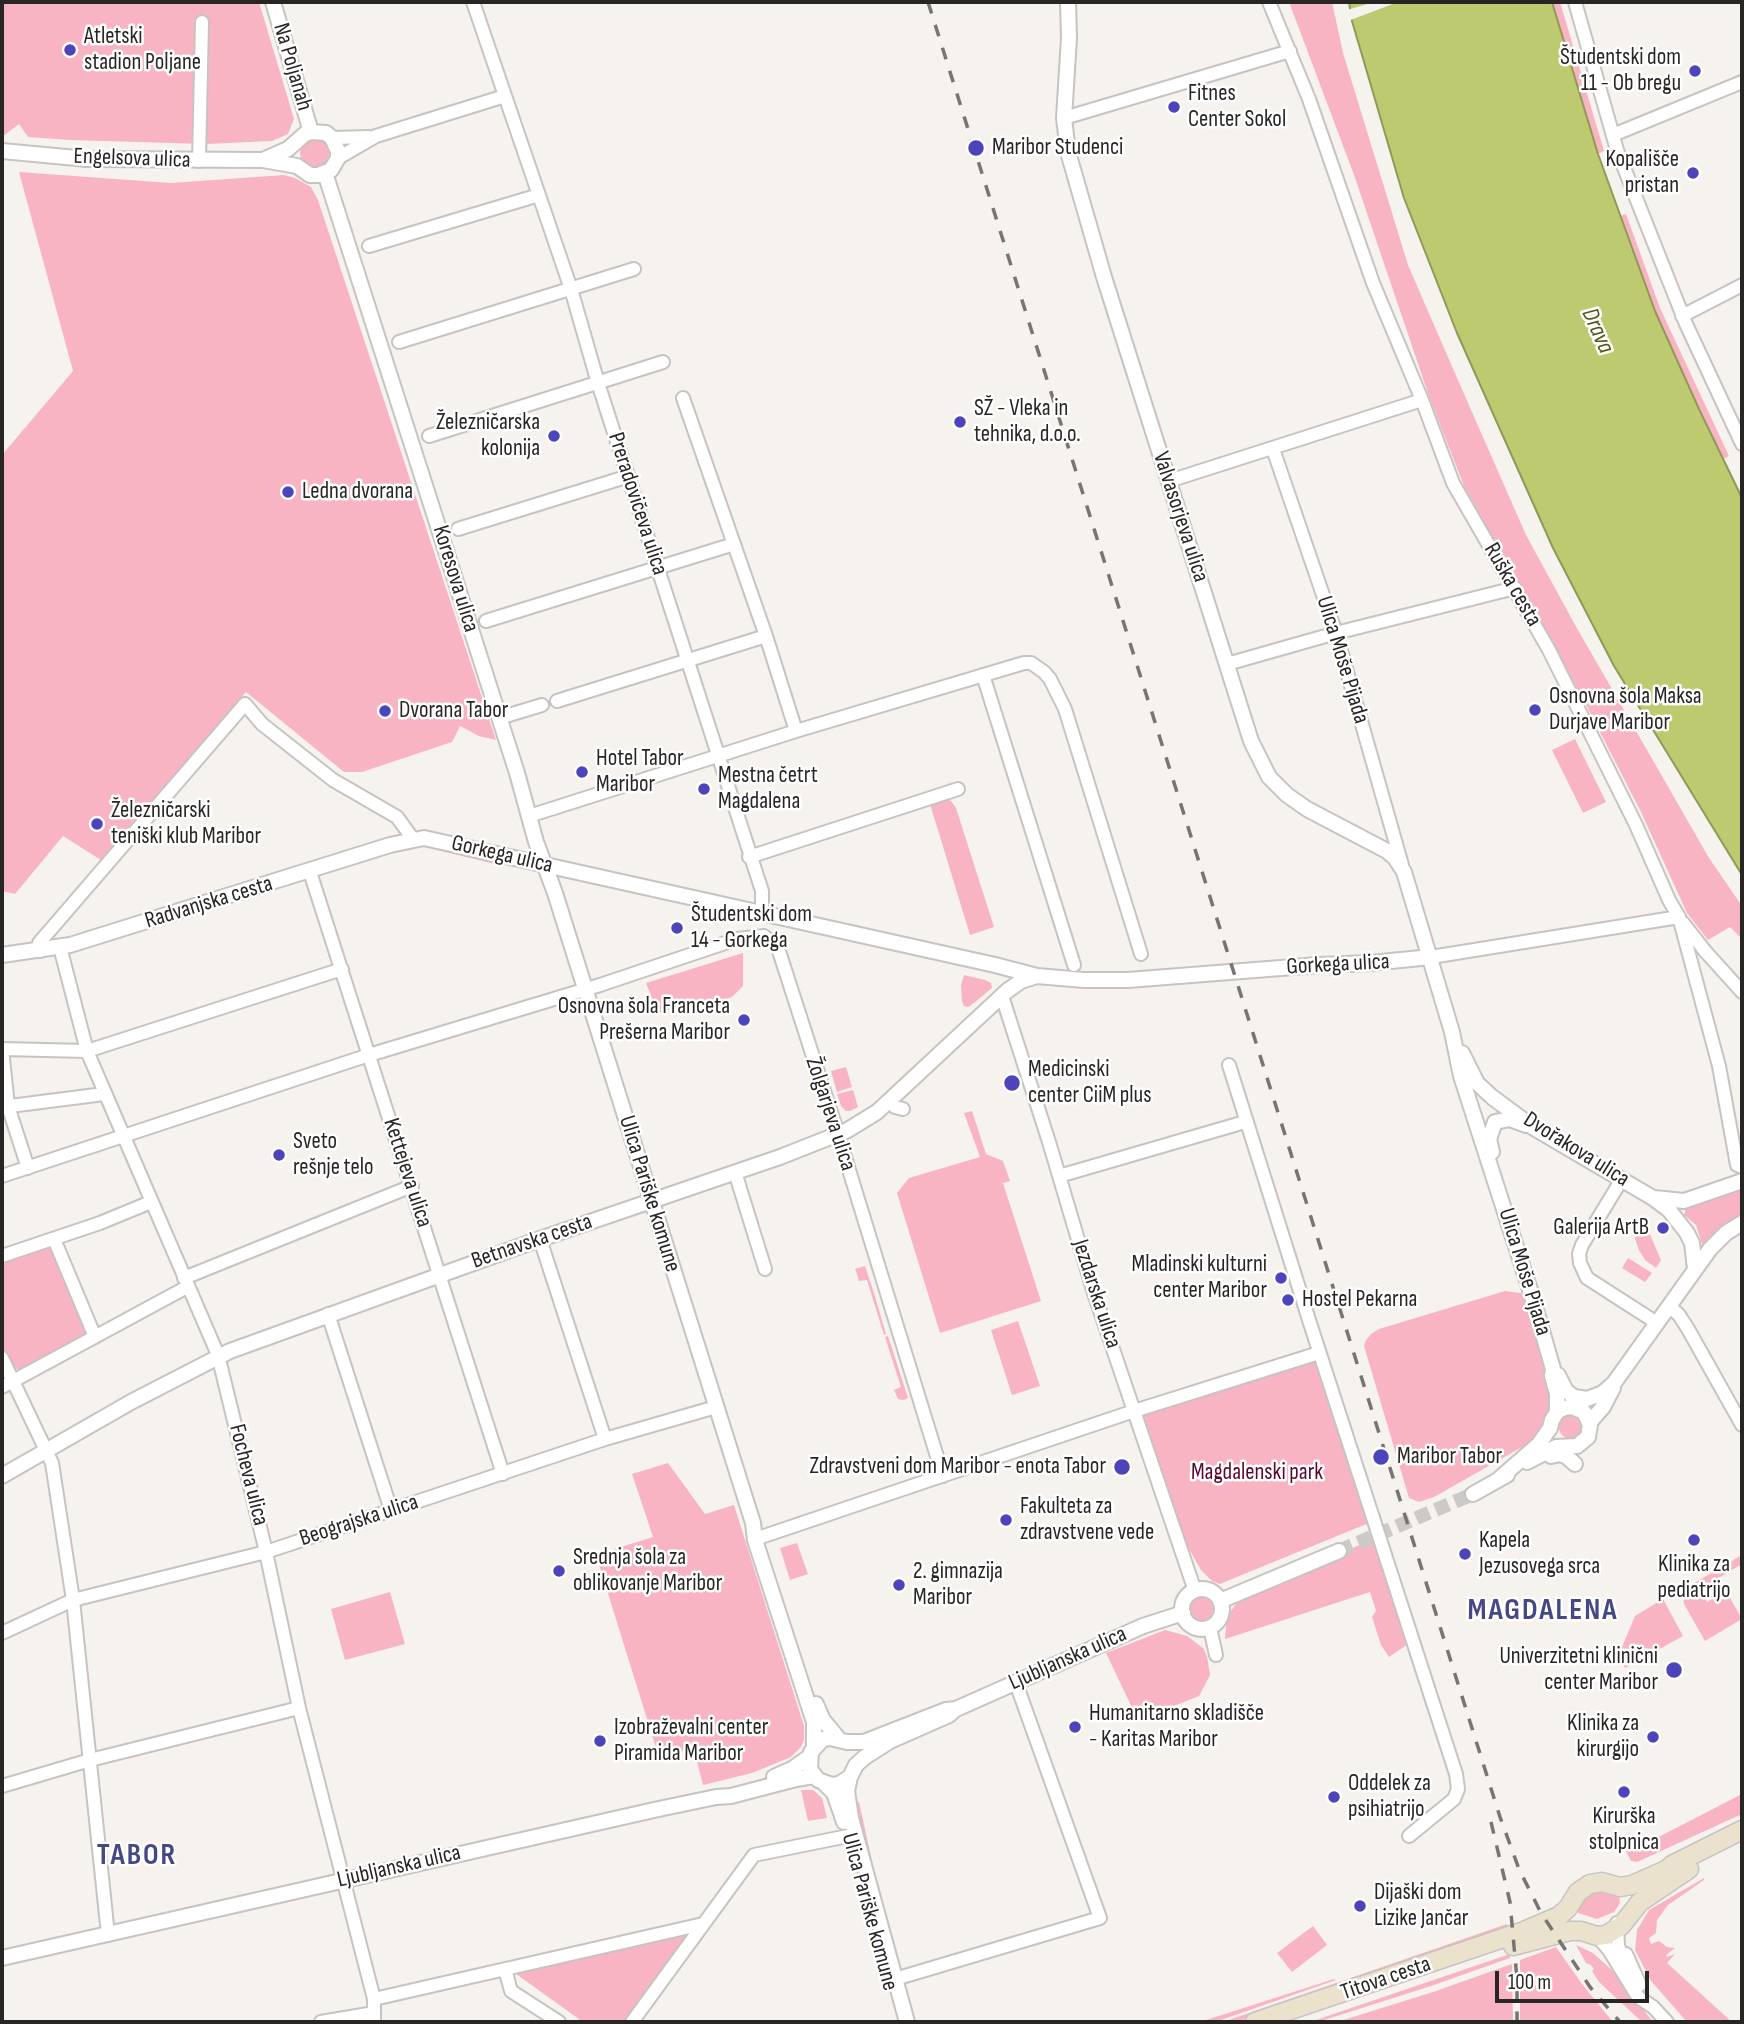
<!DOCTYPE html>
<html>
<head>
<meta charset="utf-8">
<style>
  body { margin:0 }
  #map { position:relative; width:1744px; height:2024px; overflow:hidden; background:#f6f2ee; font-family:"Sofia Sans Condensed",sans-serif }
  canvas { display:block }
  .frame { position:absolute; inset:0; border:4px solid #282625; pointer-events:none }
  .scale { position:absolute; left:1495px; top:1971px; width:154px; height:32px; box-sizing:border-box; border:4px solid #282625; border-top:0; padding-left:9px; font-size:21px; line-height:24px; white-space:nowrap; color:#282625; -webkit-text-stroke:5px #fff; paint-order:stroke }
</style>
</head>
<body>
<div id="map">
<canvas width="1744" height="2024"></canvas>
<div class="frame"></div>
<div class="scale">100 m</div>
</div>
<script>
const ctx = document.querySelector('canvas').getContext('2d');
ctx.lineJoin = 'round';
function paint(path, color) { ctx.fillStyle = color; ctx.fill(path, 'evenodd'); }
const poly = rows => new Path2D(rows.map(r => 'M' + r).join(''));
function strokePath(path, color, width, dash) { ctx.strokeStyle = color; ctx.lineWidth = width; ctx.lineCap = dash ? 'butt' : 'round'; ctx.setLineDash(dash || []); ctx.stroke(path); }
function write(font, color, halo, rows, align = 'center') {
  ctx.font = font + ' "Sofia Sans Condensed",sans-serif'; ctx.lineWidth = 5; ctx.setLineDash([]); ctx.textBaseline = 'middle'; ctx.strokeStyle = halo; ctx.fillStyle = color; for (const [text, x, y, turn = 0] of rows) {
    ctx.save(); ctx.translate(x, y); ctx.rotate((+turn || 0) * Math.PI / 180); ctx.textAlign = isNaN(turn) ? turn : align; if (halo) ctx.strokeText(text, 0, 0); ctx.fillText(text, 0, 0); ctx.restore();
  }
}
paint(poly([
  [2,2,259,2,294,119,288,134,272,141,206,144,70,140,28,137,19,124,2,137],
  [1289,2,1332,2,1343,53,1408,265,1461,387,1526,535,1574,623,1709,858,1742,906,1742,939,1730,927,1708,940,1687,913,1641,812,1582,697,1464,486,1430,399,1354,175],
  [1552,2,1560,2,1604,151,1598,154],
  '300 153a15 15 0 1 1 30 0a15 15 0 1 1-30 0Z',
  [19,172,171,183,284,175,295,178,311,187,318,200,496,740,479,736,460,726,452,742,362,772,344,772,246,692,101,860,63,836,15,894,2,891,2,455,73,371],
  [1626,214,1660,308,1729,456,1723,459,1655,311,1620,216],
  [1575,739,1606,802,1583,813,1552,750],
  [946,799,951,801,956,808,994,927,970,935,930,804],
  [426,845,504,862,503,866,425,847],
  [743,953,743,986,732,997,697,1010,695,1002,658,1013,646,983],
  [964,975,985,980,991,983,992,988,969,1007,964,1006,962,1001,961,985],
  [846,1067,852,1087,837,1092,831,1071],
  [853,1090,858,1107,850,1111,846,1111,841,1106,837,1094],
  [972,1111,986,1154,1003,1161,1010,1181,1003,1183,1041,1301,940,1333,897,1193,909,1178,980,1157,964,1113],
  [1742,1188,1742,1217,1717,1232,1705,1244,1702,1244,1696,1225,1684,1215,1686,1208],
  [1638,1224,1648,1230,1661,1260,1656,1268,1645,1260,1639,1250,1635,1239],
  [50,1246,87,1330,85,1334,20,1369,13,1369,2,1345,2,1261],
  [1628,1258,1652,1273,1645,1282,1622,1268],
  [865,1266,873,1290,886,1334,884,1335,867,1280,859,1281,857,1274,855,1269],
  [1505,1291,1527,1294,1552,1394,1551,1408,1544,1428,1538,1438,1434,1497,1419,1502,1409,1498,1364,1346,1366,1340,1371,1334,1379,1329],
  [1018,1321,1040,1386,1012,1395,991,1330],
  [888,1336,908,1398,904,1400,898,1399,894,1390,901,1387,885,1337],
  [1317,1360,1369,1523,1227,1581,1220,1584,1212,1581,1201,1570,1185,1542,1140,1416],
  '1559 1427a12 12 0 1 1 24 0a12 12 0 1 1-24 0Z',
  [668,1463,705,1514,734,1505,804,1726,804,1740,801,1747,791,1757,752,1773,703,1785,694,1750,658,1754,596,1555,653,1537,632,1474],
  [1376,1537,1408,1644,1389,1657,1381,1645,1372,1617,1376,1611,1370,1592,1225,1639,1227,1616,1236,1604],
  [797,1543,808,1574,790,1580,780,1548],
  [1742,1555,1742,1564,1700,1589,1707,1602,1726,1591,1742,1619,1705,1641,1684,1604,1683,1592,1684,1589],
  [390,1592,405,1644,345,1660,331,1609],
  '1189 1609a12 12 0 1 1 24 0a12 12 0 1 1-24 0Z',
  [1663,1599,1683,1636,1625,1668,1619,1654,1635,1616],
  [1165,1630,1187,1636,1203,1648,1207,1656,1210,1675,1199,1696,1144,1718,1136,1716,1106,1653],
  [801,1790,813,1790,822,1798,827,1818,808,1821],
  [1742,1794,1742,1814,1637,1862,1631,1861,1626,1851,1645,1844],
  [859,1802,879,1893,896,1956,851,1803],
  [1704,1878,1704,1880,1668,1905,1657,1920,1656,1933,1649,1938,1651,1944,1659,1941,1667,1947,1675,1948,1666,1955,1667,1957,1675,1954,1667,1963,1732,2022,1687,2022,1651,1981,1635,1950,1637,1930,1649,1910],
  [1599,1889,1619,1894,1620,1903,1614,1912,1597,1919,1578,1913,1578,1901],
  [1507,1924,1507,1928,1314,1997,1236,2022,1223,2022],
  [1313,1926,1327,1945,1292,1972,1277,1953],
  [691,1932,627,2022,583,2022,512,1971],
  [1576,1945,1593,1953,1612,1970,1653,2022,1642,2022,1599,1982,1592,1971,1594,1969,1591,1965,1586,1963],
  [1556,1947,1582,1984,1613,2022,1520,2022,1520,1960],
  [1510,1954,1510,1958,1431,1986,1318,2022,1310,2022],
  [1512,1964,1513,2022,1337,2022,1433,1992],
  [1334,1979,1336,1980,1215,2022,1200,2022]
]), '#f9b4c3');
const water = poly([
  [1349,2,1552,2,1598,154,1655,311,1699,409,1742,498,1742,875,1614,666,1553,548,1457,333,1404,198,1352,21,1349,2]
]);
paint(water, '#bdca6f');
strokePath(water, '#909959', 2);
paint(poly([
  [1374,2,1398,2,1348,21,1347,10]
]), '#f6f2ee');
strokePath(poly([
  [1339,1551,1473,1494]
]), '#cdc9c6', 14, [14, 7]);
const minor = poly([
  [473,2,571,289,598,383,762,891,762,913],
  [1269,2,1309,99,1373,283,1422,400,1453,483,1549,650,1636,825,1669,900,1679,917,1719,1066,1737,1165,1742,1167],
  [1575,2,1617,150,1686,324,1742,444],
  [1064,118,1290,51],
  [1613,135,1742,82],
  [332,138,369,137],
  [338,158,376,136,505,96],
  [199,161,202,22],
  [369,246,539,195],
  [1682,316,1742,285],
  [399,342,634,269],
  [683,398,766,636,796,731],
  [429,436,663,362],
  [1273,449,1336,633,1402,865],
  [1169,481,1422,400],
  [458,529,629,476],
  [486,621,734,544],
  [1227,664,1336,633,1515,588],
  [983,675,1074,965],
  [557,701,766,636],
  [499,718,542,705],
  [529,816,796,731,1024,663,1031,663,1044,672,1050,679,1065,709,1141,954],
  [749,857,958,789],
  [310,872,503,1474],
  [1683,923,1705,951,1742,992],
  [60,947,87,1051,218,1355,266,1552,299,1708,374,1999,374,2022],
  [40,951,39,943,245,704,262,724,333,780,397,817,413,839],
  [1431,957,1679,917],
  [1002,996,1049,1142,1093,1290,1195,1591],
  [1229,1065,1309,1320,1456,1774,1458,1789,1454,1799,1409,1836],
  [889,1101,895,1107,903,1109],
  [2,1107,104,1094],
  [28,1168,8,1106,2,1049,87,1051,342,969],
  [735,1172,765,1269],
  [2,1176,369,1055,600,985,737,939,764,936,778,948,838,1134,943,1476],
  [1059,1176,1245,1122],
  [1622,1179,1582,1245,1579,1254,1580,1263,1587,1278,1657,1323],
  [54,1239,95,1337],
  [540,1239,605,1439],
  [2,1256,100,1223,151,1202],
  [184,1278,412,1186],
  [1669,1306,1679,1315,1688,1329,1742,1425],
  [328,1314,391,1510],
  [2,1358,52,1463,73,1600,108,1935],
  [2,1387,187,1287],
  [761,1537,1134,1411,1319,1353],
  [1210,1628,1216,1655],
  [2,1633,73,1600,266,1552,605,1439,716,1407],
  [2,1786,90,1760,299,1708],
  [1617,1923,1618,1946,1625,1963],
  [1597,1936,1609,1950,1638,1997,1653,2007,1667,2022],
  [1626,1954,1640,1985],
  [505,1969,511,1991,559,2022],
  [895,1979,1100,1918,1016,1683],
  [374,1999,703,1924],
  [321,2022,374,2013],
  [632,2022,754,1855,848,1836]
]);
const tertiary = poly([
  [273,2,311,132],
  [1068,2,1069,38,1064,118,1068,152,1104,277,1251,741,1269,777,1287,795,1307,809,1387,851,1395,858,1404,872,1452,1032,1461,1076,1532,1296,1553,1369,1552,1376,1557,1394,1557,1412,1552,1420,1550,1428,1539,1444,1499,1479],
  [2,151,87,159,263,160,297,166,310,175,318,175,331,170,338,158,338,151,332,138,326,133,311,132,305,134,288,149,263,160],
  [325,173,517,773,536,842,555,893,753,1523,755,1540,814,1722,814,1746],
  [2,955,70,945,390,845,424,838,995,965,1037,976,1084,980,1128,980,1319,965,1371,963,1431,957],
  [1462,1053,1477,1083,1492,1097,1534,1128,1653,1198,1669,1210,1687,1233,1692,1243,1695,1269],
  [1492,1152,1489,1139,1495,1122,1510,1119,1526,1125],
  [1654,1198,1684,1201,1742,1181],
  [1558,1375,1566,1391,1574,1397,1587,1399,1603,1393,1614,1383,1710,1249,1726,1233,1742,1223],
  [1590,1422,1603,1407,1613,1388],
  [1551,1456,1559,1454,1566,1456,1575,1464],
  [1527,1462,1556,1447,1577,1446,1588,1437,1590,1425,1584,1412,1572,1407,1564,1408,1557,1412],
  [2,1476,131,1402,230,1351,540,1239,780,1157,846,1131,877,1112,1007,991,1021,981,1037,976],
  [1473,1494,1507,1475],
  '1182 1609a20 20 0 1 1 40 0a20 20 0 1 1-40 0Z',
  [1220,1601,1339,1551],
  [816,1704,823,1720,838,1738],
  [956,1709,946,1710,864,1742,847,1742,830,1738,823,1739,811,1752,810,1769,818,1780,832,1785,839,1784,850,1777,856,1765,865,1757,890,1741,949,1715,956,1709,1143,1626,1183,1613],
  [774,1777,792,1769,809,1757],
  [850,1777,847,1791,851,1818,907,2022],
  [825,1784,834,1793,844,1822],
  [2,1958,654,1810,716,1797,731,1796,796,1779,814,1776]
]);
const secondary = poly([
  [1513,1946,1570,1931,1581,1931,1597,1936,1606,1935,1621,1926,1640,1902,1689,1869],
  [1255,2022,1524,1931,1559,1916,1568,1908,1578,1892,1590,1884,1602,1882,1620,1887,1632,1885,1668,1869,1672,1865,1742,1830]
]);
strokePath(minor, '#c7c3c0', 16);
strokePath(tertiary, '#c7c3c0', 18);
strokePath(secondary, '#c7c3c0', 21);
strokePath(minor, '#fff', 12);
strokePath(tertiary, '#fff', 14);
strokePath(secondary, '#ebe2ce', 18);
strokePath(poly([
  [928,2,1500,1817,1519,1869,1541,1913,1590,1987,1620,2022],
  [1491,1822,1510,1902,1517,1979,1517,2022]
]), '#777472', 3.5, [12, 12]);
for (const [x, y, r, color] of [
  [70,50,7,"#4d43ba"],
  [1695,71,7,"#4d43ba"],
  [1174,107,7,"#4d43ba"],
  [976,148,9,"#4d43ba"],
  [1693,173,7,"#4d43ba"],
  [960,422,7,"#4d43ba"],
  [554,436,7,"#4d43ba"],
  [288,492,7,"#4d43ba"],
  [1535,710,7,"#4d43ba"],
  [385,711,7,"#4d43ba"],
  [582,772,7,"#4d43ba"],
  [704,789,7,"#4d43ba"],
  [97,824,7,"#4d43ba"],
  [677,928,7,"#4d43ba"],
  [744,1020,7,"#4d43ba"],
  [1012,1083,9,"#4d43ba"],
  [279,1155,7,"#4d43ba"],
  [1663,1228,7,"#4d43ba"],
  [1281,1278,7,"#4d43ba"],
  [1288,1300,7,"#4d43ba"],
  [1381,1457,9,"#4d43ba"],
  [1122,1467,9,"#4d43ba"],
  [1006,1520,7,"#4d43ba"],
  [1694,1540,7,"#4d43ba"],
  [1465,1554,7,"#4d43ba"],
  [559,1571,7,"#4d43ba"],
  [899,1585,7,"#4d43ba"],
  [1674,1670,9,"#4d43ba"],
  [1075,1727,7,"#4d43ba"],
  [1653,1737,7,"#4d43ba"],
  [600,1741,7,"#4d43ba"],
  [1624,1792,7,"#4d43ba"],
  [1334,1797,7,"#4d43ba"],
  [1360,1906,7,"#4d43ba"]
]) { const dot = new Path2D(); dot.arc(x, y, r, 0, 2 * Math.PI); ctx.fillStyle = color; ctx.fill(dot); strokePath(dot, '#fff', 2.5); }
write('23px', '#282625', '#fff', [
  ["Atletski",84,37],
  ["stadion Poljane",84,63],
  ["Študentski dom",1681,58,"right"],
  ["11 - Ob bregu",1681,84,"right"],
  ["Fitnes",1188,94],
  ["Center Sokol",1188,120],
  ["Maribor Studenci",992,148],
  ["Kopališče",1679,160,"right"],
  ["pristan",1679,186,"right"],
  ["SŽ - Vleka in",974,409],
  ["tehnika, d.o.o.",974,435],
  ["Železničarska",540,423,"right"],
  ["kolonija",540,449,"right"],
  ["Ledna dvorana",302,492],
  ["Osnovna šola Maksa",1549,697],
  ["Durjave Maribor",1549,723],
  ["Dvorana Tabor",399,711],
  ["Hotel Tabor",596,759],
  ["Maribor",596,785],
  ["Mestna četrt",718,776],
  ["Magdalena",718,802],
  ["Železničarski",111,811],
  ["teniški klub Maribor",111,837],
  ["Študentski dom",691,915],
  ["14 - Gorkega",691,941],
  ["Osnovna šola Franceta",730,1007,"right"],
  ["Prešerna Maribor",730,1033,"right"],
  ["Medicinski",1028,1070],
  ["center CiiM plus",1028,1096],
  ["Sveto",293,1142],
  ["rešnje telo",293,1168],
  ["Galerija ArtB",1649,1228,"right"],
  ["Mladinski kulturni",1267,1265,"right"],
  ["center Maribor",1267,1291,"right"],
  ["Hostel Pekarna",1302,1300],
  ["Maribor Tabor",1397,1457],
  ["Zdravstveni dom Maribor - enota Tabor",1106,1467,"right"],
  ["Fakulteta za",1020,1507],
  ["zdravstvene vede",1020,1533],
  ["Kapela",1479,1541],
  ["Jezusovega srca",1479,1567],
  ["Srednja šola za",573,1558],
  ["oblikovanje Maribor",573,1584],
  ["Klinika za",1694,1565,"center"],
  ["pediatrijo",1694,1591,"center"],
  ["2. gimnazija",913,1572],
  ["Maribor",913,1598],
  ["Univerzitetni klinični",1658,1657,"right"],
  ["center Maribor",1658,1683,"right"],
  ["Humanitarno skladišče",1089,1714],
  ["- Karitas Maribor",1089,1740],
  ["Klinika za",1639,1724,"right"],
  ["kirurgijo",1639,1750,"right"],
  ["Izobraževalni center",614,1728],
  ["Piramida Maribor",614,1754],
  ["Oddelek za",1348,1784],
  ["psihiatrijo",1348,1810],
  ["Kirurška",1624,1817,"center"],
  ["stolpnica",1624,1843,"center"],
  ["Dijaški dom",1374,1893],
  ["Lizike Jančar",1374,1919]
], 'left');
write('23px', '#282625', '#fff', [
  ["Na Poljanah",292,67,74],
  ["Engelsova ulica",132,159,2],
  ["Preradovičeva ulica",637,504,72],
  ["Valvasorjeva ulica",1180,517,72],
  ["Koresova ulica",455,579,73],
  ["Ruška cesta",1512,585,60],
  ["Ulica Moše Pijada",1342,660,73],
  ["Gorkega ulica",502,855,13],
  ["Radvanjska cesta",209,903,-17],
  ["Gorkega ulica",1338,965,-3],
  ["Žolgarjeva ulica",830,1114,72],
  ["Dvořakova ulica",1576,1150,32],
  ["Kettejeva ulica",407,1173,72],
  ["Ulica Pariške komune",649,1194,73],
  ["Betnavska cesta",532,1242,-19],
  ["Ulica Moše Pijada",1524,1272,73],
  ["Jezdarska ulica",1096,1294,72],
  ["Focheva ulica",248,1475,76],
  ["Beograjska ulica",359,1521,-18],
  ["Ljubljanska ulica",1068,1659,-24],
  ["Ljubljanska ulica",399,1867,-13],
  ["Ulica Pariške komune",869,1912,75],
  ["Titova cesta",1386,1979,-19]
]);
write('23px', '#5c072a', '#fff', [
  ["Magdalenski park",1257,1473]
]);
write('italic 24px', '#4f5614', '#fff', [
  ["Drava",1597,331,66]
]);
ctx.letterSpacing = '2px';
write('bold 30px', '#464885', '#fff', [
  ["MAGDALENA",1543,1611],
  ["TABOR",137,1856]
]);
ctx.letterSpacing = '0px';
</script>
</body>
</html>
